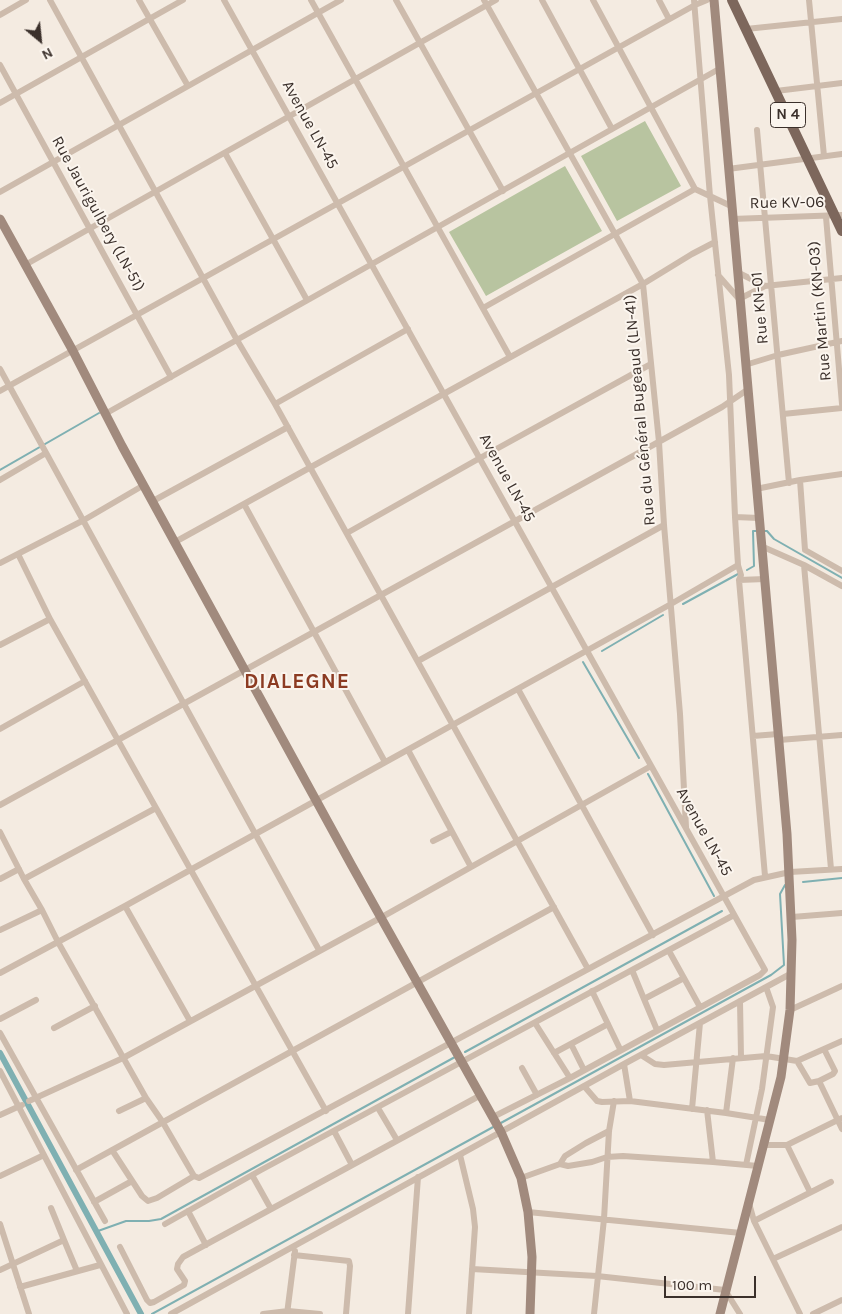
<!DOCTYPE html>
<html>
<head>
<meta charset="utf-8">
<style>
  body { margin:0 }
  #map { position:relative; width:842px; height:1314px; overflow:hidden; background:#f4ebe1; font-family:Karla,sans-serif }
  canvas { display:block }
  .north { position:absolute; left:15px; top:15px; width:50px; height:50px; -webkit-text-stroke:4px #fbf5ee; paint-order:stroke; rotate:152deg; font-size:14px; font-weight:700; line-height:20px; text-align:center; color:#3b302b }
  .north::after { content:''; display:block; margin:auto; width:18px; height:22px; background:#3b302b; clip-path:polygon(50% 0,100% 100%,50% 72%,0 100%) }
  .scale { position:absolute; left:664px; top:1276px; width:92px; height:22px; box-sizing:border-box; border:2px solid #3b302b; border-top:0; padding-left:6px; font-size:15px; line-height:18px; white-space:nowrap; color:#3b302b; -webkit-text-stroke:4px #fbf5ee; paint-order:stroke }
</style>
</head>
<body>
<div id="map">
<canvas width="842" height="1314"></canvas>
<div class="north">N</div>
<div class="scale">100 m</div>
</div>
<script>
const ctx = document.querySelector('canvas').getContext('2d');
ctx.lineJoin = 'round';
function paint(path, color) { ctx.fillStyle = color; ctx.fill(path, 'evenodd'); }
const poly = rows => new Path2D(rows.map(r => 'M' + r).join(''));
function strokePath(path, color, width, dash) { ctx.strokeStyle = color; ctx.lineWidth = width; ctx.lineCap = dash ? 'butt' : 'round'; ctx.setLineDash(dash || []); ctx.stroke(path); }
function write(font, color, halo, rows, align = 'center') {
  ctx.font = font + ' Karla,sans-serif'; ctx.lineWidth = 4; ctx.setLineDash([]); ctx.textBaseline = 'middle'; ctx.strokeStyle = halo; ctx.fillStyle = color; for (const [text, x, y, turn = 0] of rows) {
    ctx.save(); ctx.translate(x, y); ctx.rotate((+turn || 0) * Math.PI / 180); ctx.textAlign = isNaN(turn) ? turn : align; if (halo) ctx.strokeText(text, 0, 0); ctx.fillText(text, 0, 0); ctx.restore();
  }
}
paint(poly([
  [645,121,681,186,617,221,581,156],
  [565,166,602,231,486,296,449,232]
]), '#b8c4a0');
strokePath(poly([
  [0,470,99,413],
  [764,531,767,531,774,539,842,578],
  [747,570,754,566,753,531,756,531],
  [683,604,738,574],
  [602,651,663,615],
  [583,662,639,758],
  [648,774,714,896],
  [803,882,842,878],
  [465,1052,722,911],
  [499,1124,771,975,784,965,780,894,785,885],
  [98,1231,126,1221,149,1221,161,1219,455,1057],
  [152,1314,495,1126]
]), '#7fb0b2', 2);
strokePath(poly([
  [0,1053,141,1314]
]), '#7fb0b2', 6);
strokePath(poly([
  [50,0,237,340,275,404,588,969],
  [139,0,188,86],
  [224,0,765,970,760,975,570,1078,493,1117],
  [311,0,510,357],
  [396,0,503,191],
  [484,0,643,284,659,442,664,525,680,714,686,827],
  [542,0,612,129],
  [593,0,695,189],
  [659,0,669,19],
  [694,0,710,196,729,375,735,517,759,518],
  [809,0,824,156],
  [0,15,26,0],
  [746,29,842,19],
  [0,65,171,377],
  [776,91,842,83],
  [0,103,183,0],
  [757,130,789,483],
  [225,153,307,300],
  [728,169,842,154],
  [0,192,341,0],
  [826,217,842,404],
  [732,219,842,215],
  [25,265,496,0],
  [737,272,765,286],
  [718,275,739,299,765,286,842,278],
  [483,308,695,189,731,206],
  [745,365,778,355,842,341],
  [0,369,319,950],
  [0,391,695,5,707,0],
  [275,404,408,329],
  [105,414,719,69],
  [783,414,842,408],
  [0,480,46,453],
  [800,480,805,550,842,571],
  [756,489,800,480,842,474],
  [153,501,288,427],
  [244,504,385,762],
  [735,517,738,565,741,575,739,580,765,579],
  [347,533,480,458,651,364],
  [175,542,643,284,692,254,715,242],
  [761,546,804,565,842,586],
  [18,554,50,619,326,1111],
  [0,563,84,520,144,485],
  [804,565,831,869],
  [739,580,765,876],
  [0,645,50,619],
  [418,661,664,525],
  [518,689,653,935],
  [0,729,85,681],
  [753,736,778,734],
  [779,740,842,735],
  [408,750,471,867],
  [0,805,722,407,747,390],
  [0,832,24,879,42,910,58,942,146,1098,162,1121,194,1176,199,1178,754,880,790,872,842,869],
  [433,841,451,832],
  [0,879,19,869],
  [24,879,156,808],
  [125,906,190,1021],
  [792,917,842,913],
  [0,930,42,910],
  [669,951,700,1007],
  [632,970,644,999],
  [0,973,125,906,317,800,671,604,738,565],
  [592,991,620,1049],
  [740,1001,741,1057],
  [790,1010,842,986],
  [0,1019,36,1000],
  [535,1023,570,1078],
  [54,1028,95,1006],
  [657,1030,644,999,684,978],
  [0,1033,105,1221],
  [571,1044,584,1070],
  [554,1053,608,1024],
  [641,1055,655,1064,664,1065,766,1056,797,1061,842,1041],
  [797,1061,810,1083,819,1081,833,1074,835,1071,824,1049],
  [624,1064,630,1101],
  [522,1068,537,1095],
  [0,1071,127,1314],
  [819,1081,842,1129],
  [584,1086,597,1101,602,1102,630,1101,726,1113,770,1120],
  [29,1101,123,1058,382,917,651,766],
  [378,1108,397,1140],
  [692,1109,700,1023],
  [707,1110,713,1162],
  [119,1111,146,1098],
  [726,1113,733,1058],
  [0,1115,22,1105],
  [334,1131,352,1165],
  [764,1145,787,1145,842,1118],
  [787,1145,810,1192],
  [112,1150,142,1196,148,1201,157,1198,194,1176],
  [460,1155,473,1209,475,1227,469,1314],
  [560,1164,565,1156,586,1143,609,1131],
  [746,1165,762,1089,773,1007,766,987],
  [76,1170,554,907],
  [252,1175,271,1209],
  [0,1176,44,1155],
  [521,1178,560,1164,568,1166,592,1162,607,1157,623,1156,713,1162,758,1166],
  [94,1202,132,1181],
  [749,1203,754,1221,800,1314],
  [188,1211,206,1245],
  [528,1212,741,1233],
  [754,1221,831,1182],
  [0,1224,29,1314],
  [165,1224,261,1170,734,915],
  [64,1240,77,1271],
  [120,1247,147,1300,150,1303,154,1302,184,1285,185,1281,177,1269,178,1264,183,1257,481,1095],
  [294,1255,349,1261,350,1266,346,1314],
  [773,1259,842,1227],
  [472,1269,597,1276,725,1290,740,1314],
  [0,1270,64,1240,51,1208],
  [20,1287,100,1265],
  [171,1314,624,1064,792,973],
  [263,1314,288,1311,320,1314],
  [287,1314,295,1251],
  [408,1314,418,1177],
  [594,1314,604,1219,609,1131,614,1101],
  [813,1314,842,1300]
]), '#cdbbac', 6);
strokePath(poly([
  [714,0,787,834,792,940,790,1010,781,1077,720,1314],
  [0,219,73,351,122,446,352,866,501,1132,521,1178,528,1212,532,1257,530,1314]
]), '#a18a7d', 9);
strokePath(poly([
  [732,0,842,231]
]), '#7d675c', 10);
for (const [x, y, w] of [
  [788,115,35]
]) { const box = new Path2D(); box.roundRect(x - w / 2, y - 12.5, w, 25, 4); ctx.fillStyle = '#fbf5ee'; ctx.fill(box); strokePath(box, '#3b302b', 1); }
write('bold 15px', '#3b302b', null, [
  ["N 4",788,115]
]);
write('16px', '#3b302b', '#fbf5ee', [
  ["Avenue LN-45",310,125,61],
  ["Rue KV-06",787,203,-1],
  ["Rue Jaurigulbery (LN-51)",98,214,61],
  ["Rue KN-01",760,308,-95],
  ["Rue Martin (KN-03)",820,311,-95],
  ["Rue du Général Bugeaud (LN-41)",640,410,-95],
  ["Avenue LN-45",507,478,61],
  ["Avenue LN-45",704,832,61]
]);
ctx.letterSpacing = '1px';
write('bold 21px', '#8c3b22', '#fbf5ee', [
  ["DIALEGNE",297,682]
]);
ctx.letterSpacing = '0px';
</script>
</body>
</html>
